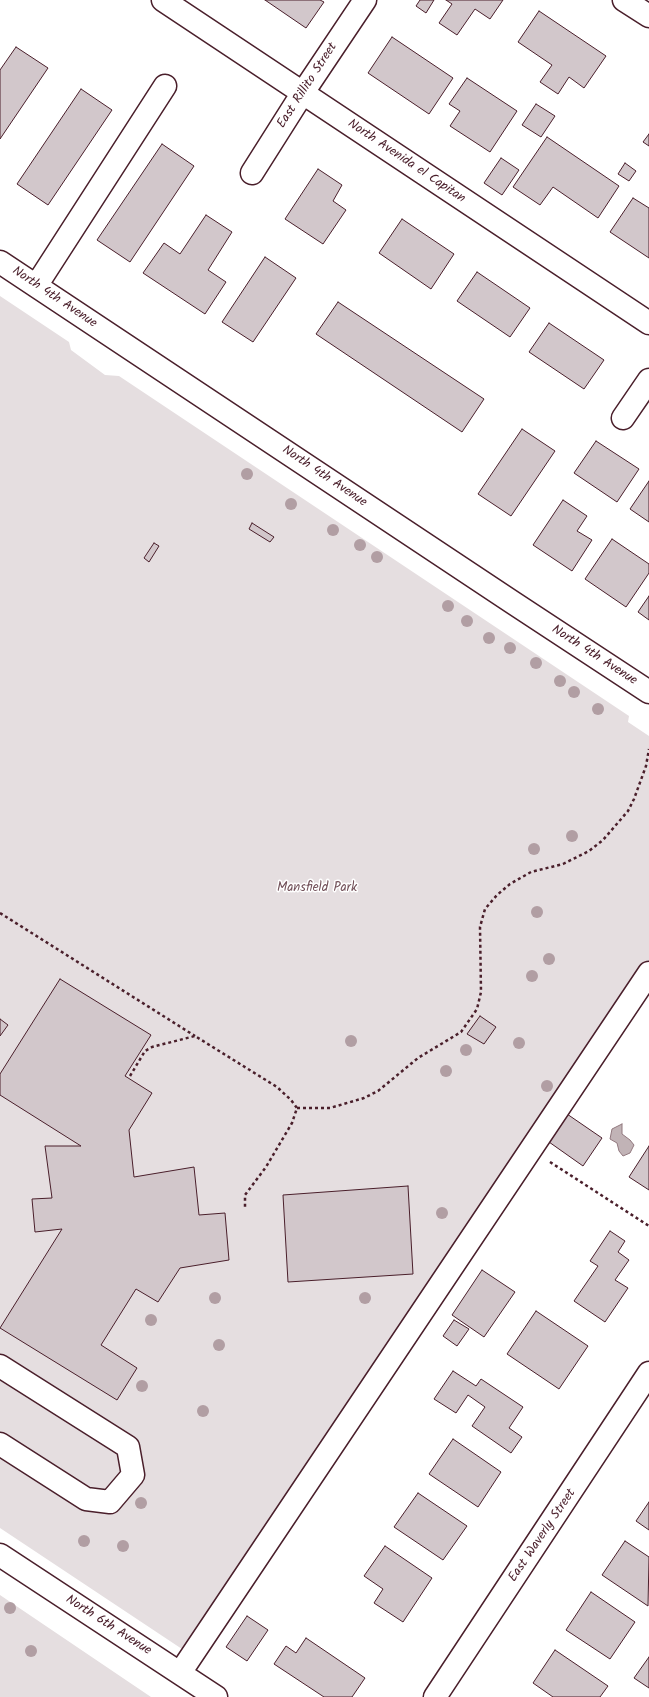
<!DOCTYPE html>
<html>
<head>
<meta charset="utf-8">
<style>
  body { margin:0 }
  canvas { display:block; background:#fff }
</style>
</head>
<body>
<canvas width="649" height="1697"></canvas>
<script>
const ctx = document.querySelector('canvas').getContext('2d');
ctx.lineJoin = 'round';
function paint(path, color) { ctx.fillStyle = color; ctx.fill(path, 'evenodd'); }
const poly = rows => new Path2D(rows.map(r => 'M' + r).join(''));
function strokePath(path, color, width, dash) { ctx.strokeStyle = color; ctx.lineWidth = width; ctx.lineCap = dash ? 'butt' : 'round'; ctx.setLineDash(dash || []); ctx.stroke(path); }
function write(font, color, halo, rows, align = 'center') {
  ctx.font = font + ' Kalam,sans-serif'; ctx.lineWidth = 3; ctx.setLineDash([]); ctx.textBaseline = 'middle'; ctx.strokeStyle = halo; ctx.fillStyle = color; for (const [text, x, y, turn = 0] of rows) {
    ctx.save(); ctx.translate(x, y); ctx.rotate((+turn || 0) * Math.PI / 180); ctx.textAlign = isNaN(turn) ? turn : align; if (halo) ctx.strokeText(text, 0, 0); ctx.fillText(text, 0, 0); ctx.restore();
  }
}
paint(poly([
  [0,296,69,342,71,350,105,375,119,376,629,716,628,722,649,736,649,964,188,1653,0,1528],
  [0,1595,151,1697,0,1697]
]), '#e5dee0');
const water = poly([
  [622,1124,622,1134,630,1140,634,1145,630,1153,623,1156,619,1151,617,1143,610,1139,612,1129,622,1124]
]);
paint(water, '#c1b3b6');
strokePath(water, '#91787e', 1);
const building = poly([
  [265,0,320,0,324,2,306,28,265,0],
  [420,0,434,0,426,13,416,6,420,0],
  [446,0,503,0,490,19,475,9,457,35,439,23,452,4,446,0],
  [539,11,606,56,584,88,569,77,558,94,540,82,552,65,518,42,539,11],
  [392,37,453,78,429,114,368,73,392,37],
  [16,47,48,68,0,139,0,70,16,47],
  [467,78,517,111,490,152,450,126,460,111,449,104,467,78],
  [81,89,112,110,48,205,17,184,81,89],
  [536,104,555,116,541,137,522,125,536,104],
  [649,134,649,146,643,142,649,134],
  [547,137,619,186,598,218,553,187,540,205,513,187,547,137],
  [162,144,194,166,130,262,97,240,162,144],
  [501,158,519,170,502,195,484,183,501,158],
  [625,163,636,171,629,181,618,174,625,163],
  [318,169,342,185,333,201,346,210,323,244,285,219,318,169],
  [633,198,649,208,649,258,610,232,633,198],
  [206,215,232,232,208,270,226,282,205,314,143,273,164,243,180,254,206,215],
  [402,219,454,254,431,289,379,253,402,219],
  [265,257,296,278,253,342,222,322,265,257],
  [477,272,530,308,510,337,457,301,477,272],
  [338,302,484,399,462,432,316,334,338,302],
  [549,323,604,360,584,389,529,352,549,323],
  [522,429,555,451,511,516,478,494,522,429],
  [596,441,639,469,617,502,574,473,596,441],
  [649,481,649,522,630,509,649,481],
  [563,500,587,516,577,531,592,540,572,571,533,545,563,500],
  [252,523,274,537,270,542,249,529,252,523],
  [612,539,649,564,649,573,626,607,585,579,612,539],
  [154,543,159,546,149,562,144,558,154,543],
  [649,596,649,620,638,612,649,596],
  [60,979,151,1035,125,1076,152,1093,129,1130,134,1177,194,1167,199,1215,225,1213,229,1260,180,1268,158,1302,136,1289,101,1345,137,1368,117,1400,0,1328,62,1229,35,1232,32,1199,52,1198,45,1146,81,1146,0,1095,0,1074,60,979],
  [480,1016,496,1027,484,1044,467,1034,480,1016],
  [0,1019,8,1025,0,1036,0,1019],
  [567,1114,602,1138,583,1166,549,1142,567,1114],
  [649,1146,649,1190,629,1177,649,1146],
  [408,1186,413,1274,288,1282,283,1195,408,1186],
  [610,1231,625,1241,618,1252,629,1260,615,1280,628,1288,605,1322,574,1301,598,1266,590,1261,610,1231],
  [482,1270,515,1292,484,1337,452,1315,482,1270],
  [536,1311,588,1346,559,1389,507,1354,536,1311],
  [454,1320,469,1329,457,1346,443,1336,454,1320],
  [453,1371,476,1386,481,1379,523,1407,509,1428,522,1437,511,1453,472,1426,485,1407,468,1395,456,1413,434,1399,453,1371],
  [453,1439,501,1472,478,1507,429,1474,453,1439],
  [418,1493,467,1526,443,1560,394,1527,418,1493],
  [649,1502,649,1530,636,1521,649,1502],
  [625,1541,649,1557,648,1606,602,1575,625,1541],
  [385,1546,432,1578,403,1622,374,1603,383,1589,364,1576,385,1546],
  [591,1592,635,1622,610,1659,566,1630,591,1592],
  [247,1616,268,1630,247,1661,226,1647,247,1616],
  [306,1638,365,1678,352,1697,324,1697,274,1664,286,1646,296,1653,306,1638],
  [555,1650,608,1686,600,1697,553,1697,533,1683,555,1650],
  [649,1657,649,1688,634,1678,649,1657]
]);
paint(building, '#d2c7cb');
strokePath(building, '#4a1f2b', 1);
const minor = poly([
  [163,0,649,323],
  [624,0,649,16],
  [252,173,302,94,365,0],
  [0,262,512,602,649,692],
  [36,286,165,86],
  [623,418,649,380],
  [0,1366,128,1447,133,1475,110,1502,86,1499,0,1444],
  [0,1555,216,1697],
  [180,1673,649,973],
  [435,1697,649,1373]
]);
strokePath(minor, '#4a1f2b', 25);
strokePath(poly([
  [0,913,195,1036],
  [130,1076,145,1051,152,1047,195,1036,277,1087,291,1100,297,1108,292,1123,266,1167,245,1195,245,1207],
  [297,1108,330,1108,364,1098,378,1091,418,1058,461,1032,477,1009,481,992,480,927,485,909,497,895,510,884,531,872,563,864,589,851,603,840,628,811,634,799,646,766,649,749],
  [550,1162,649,1226]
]), '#4a1f2b', 2.5, [3, 3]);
strokePath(minor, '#fff', 22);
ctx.fillStyle = '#b19ea3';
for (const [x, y] of [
  [247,474],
  [291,504],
  [333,530],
  [360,545],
  [377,557],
  [448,606],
  [467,621],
  [489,638],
  [510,648],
  [536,663],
  [560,681],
  [574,692],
  [598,709],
  [572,836],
  [534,849],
  [537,912],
  [549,959],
  [532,976],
  [351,1041],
  [519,1043],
  [466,1050],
  [446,1071],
  [547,1086],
  [442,1213],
  [215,1298],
  [365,1298],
  [151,1320],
  [219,1345],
  [142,1386],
  [203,1411],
  [141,1503],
  [84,1541],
  [123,1546],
  [10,1608],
  [31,1651]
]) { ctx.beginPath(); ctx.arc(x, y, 6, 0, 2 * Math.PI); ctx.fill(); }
write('13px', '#4a1f2b', '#fff', [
  ["East Rillito Street",308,86,-57],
  ["North Avenida el Capitan",406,162,34],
  ["North 4th Avenue",54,298,34],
  ["North 4th Avenue",324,477,34],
  ["North 4th Avenue",594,656,33],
  ["East Waverly Street",543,1536,-56],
  ["North 6th Avenue",108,1626,33]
]);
write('13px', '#714f58', '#fff', [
  ["Mansfield Park",317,889]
]);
</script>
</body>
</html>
